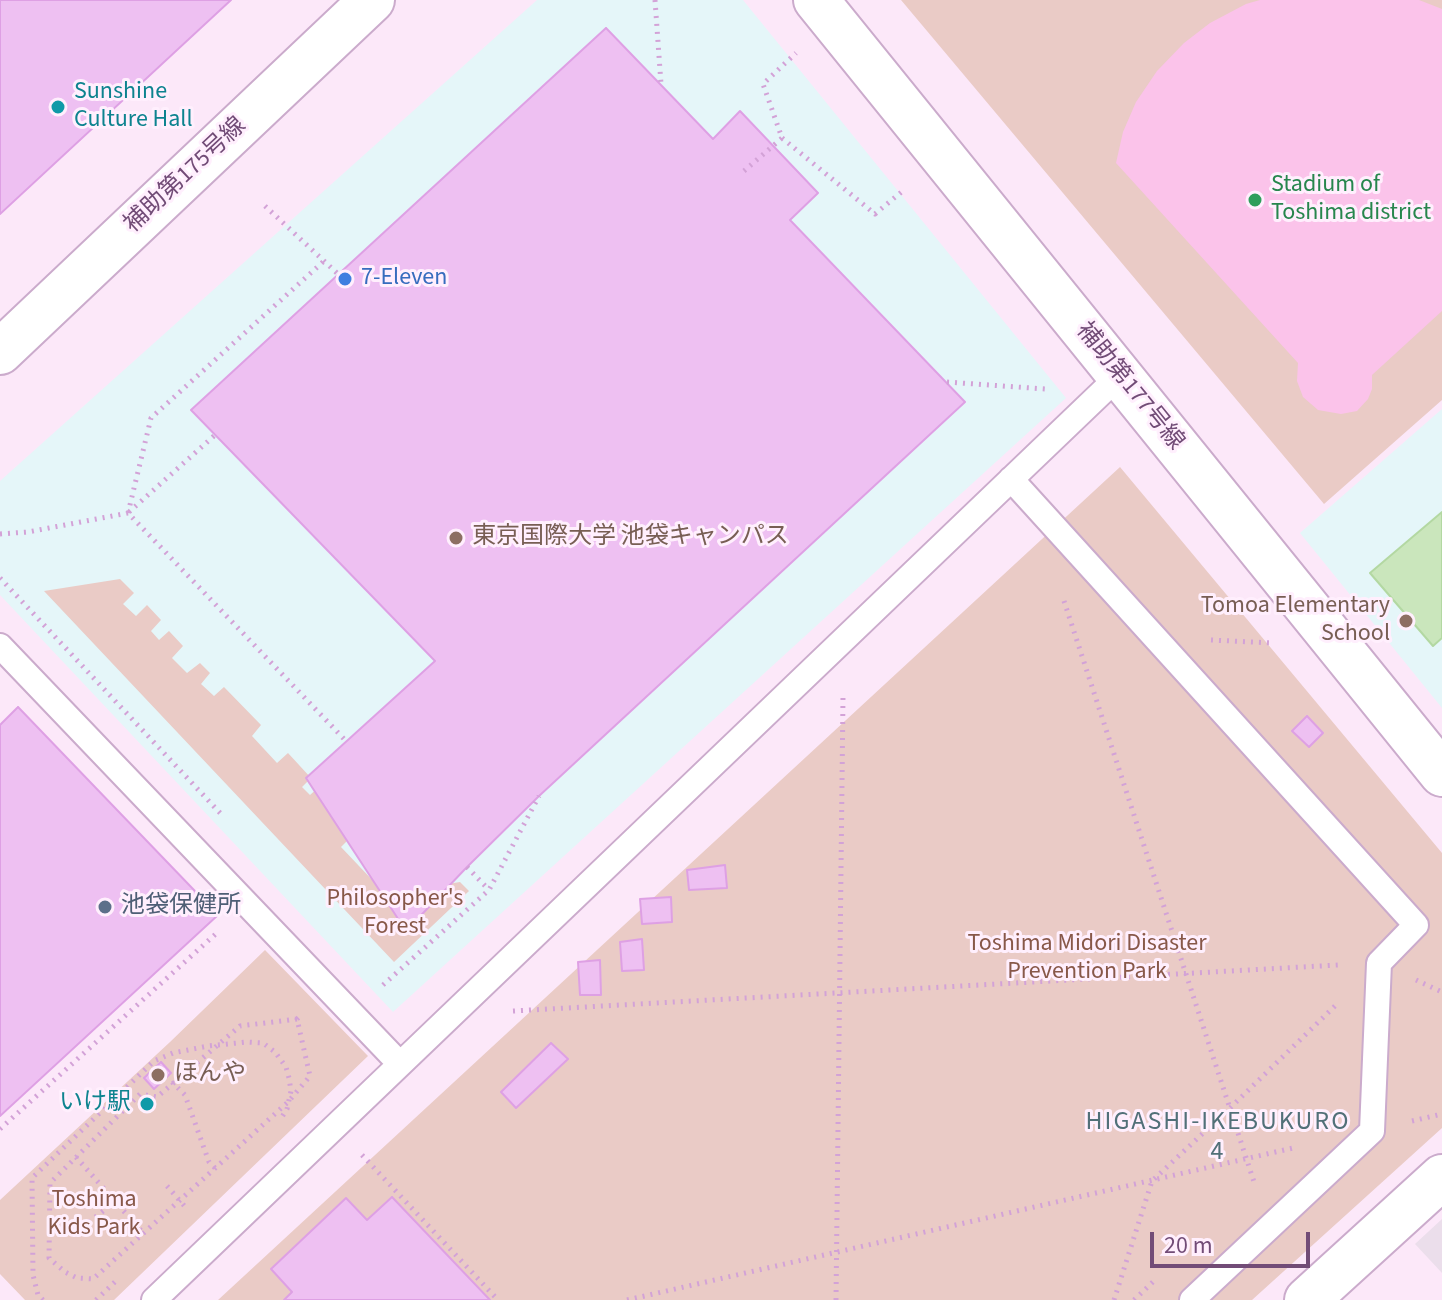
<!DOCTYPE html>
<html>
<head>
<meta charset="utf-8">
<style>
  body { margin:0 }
  #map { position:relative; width:1442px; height:1300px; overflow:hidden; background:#fce8f9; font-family:"Source Sans 3",sans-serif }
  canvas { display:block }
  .scale { position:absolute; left:1150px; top:1232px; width:160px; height:36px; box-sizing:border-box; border:4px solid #724c77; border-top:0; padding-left:10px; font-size:24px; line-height:28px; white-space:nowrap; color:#724c77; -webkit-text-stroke:6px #ffeffd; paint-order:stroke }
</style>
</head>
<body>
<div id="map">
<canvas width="1442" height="1300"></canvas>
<div class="scale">20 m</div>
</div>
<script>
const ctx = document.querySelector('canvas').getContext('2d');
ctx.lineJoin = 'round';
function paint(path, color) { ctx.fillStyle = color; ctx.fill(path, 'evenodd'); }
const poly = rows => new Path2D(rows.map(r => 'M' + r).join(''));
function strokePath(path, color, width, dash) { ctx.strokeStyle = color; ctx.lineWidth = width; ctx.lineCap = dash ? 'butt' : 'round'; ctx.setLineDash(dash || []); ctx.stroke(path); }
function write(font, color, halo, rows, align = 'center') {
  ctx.font = font + ' "Source Sans 3","Noto Sans JP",sans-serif'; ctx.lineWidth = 6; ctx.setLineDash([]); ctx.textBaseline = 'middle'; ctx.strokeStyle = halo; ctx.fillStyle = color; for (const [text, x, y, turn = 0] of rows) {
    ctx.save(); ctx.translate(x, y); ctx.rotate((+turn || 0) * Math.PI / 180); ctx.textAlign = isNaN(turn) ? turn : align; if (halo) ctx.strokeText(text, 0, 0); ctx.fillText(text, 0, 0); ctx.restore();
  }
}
paint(poly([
  [1442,1219,1442,1273,1415,1244]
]), '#ebdeeb');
paint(poly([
  [537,0,743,0,1066,398,393,1012,0,595,0,481],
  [1442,409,1442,708,1300,533]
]), '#e5f6f9');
paint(poly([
  [901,0,1442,0,1442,400,1324,504],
  [1120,467,1442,853,1442,1128,1252,1300,218,1300],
  [120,579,134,593,123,604,136,616,147,605,161,620,151,631,159,640,169,631,183,646,172,658,187,673,200,663,210,673,201,684,214,696,224,687,261,725,252,736,277,763,288,753,311,778,302,787,310,795,319,787,359,829,341,847,377,885,417,889,460,882,469,891,394,962,44,591],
  [265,950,368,1056,114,1300,25,1300,0,1274,0,1200,170,1042]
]), '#eacbc6');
paint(poly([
  [1260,0,1419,0,1442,9,1442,311,1372,375,1372,389,1368,399,1357,411,1341,414,1318,410,1303,397,1297,381,1298,363,1116,163,1123,132,1136,102,1157,71,1184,43,1210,23,1246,4]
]), '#fbc3ea');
const water = poly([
  [1442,512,1442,638,1433,646,1370,573,1442,512]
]);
paint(water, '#cae6bc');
strokePath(water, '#b3d8a2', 2);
const building = poly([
  [0,0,231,0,0,214,0,0],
  [606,28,713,139,740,111,818,193,790,220,965,402,539,796,467,867,406,931,306,778,435,661,191,410,606,28],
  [18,707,218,915,0,1116,0,725,18,707],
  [1307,716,1323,733,1309,747,1292,731,1307,716],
  [725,865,727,888,689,890,687,870,725,865],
  [671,897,672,922,642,924,640,899,671,897],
  [642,939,644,970,622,971,620,942,642,939],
  [600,960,601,995,580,995,578,962,600,960],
  [551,1043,568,1059,516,1108,501,1092,551,1043],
  [161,1062,171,1073,154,1089,144,1078,161,1062],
  [392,1197,490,1300,284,1300,292,1292,271,1269,346,1198,367,1220,392,1197]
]);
paint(building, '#eec0f2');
strokePath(building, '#dea0e4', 2);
const service = poly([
  [1011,479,1416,925,1379,963,1372,1131,1192,1300],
  [0,646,400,1064],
  [154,1300,1120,375]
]);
const minor = poly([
  [1307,1300,1442,1177]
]);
const tertiary = poly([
  [816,0,1442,774],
  [0,352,372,0]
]);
strokePath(service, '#cbabcc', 28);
strokePath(minor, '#cbabcc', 48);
strokePath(tertiary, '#cbabcc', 48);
strokePath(poly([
  [655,0,661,84],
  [782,138,875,214,905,189],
  [744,171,782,138,763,84,796,53],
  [265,206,338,274],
  [947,382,1045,389],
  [129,512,215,435],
  [128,513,151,418,324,261],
  [0,534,28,532,128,513,346,741],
  [0,578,221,814],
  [1064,601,1255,1185],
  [1211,640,1273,643],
  [467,867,489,890],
  [1416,980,1442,992],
  [383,985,489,890,539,796],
  [513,1011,1338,965],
  [297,1019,240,1026,157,1097,140,1094,50,1183,49,1258,65,1272,77,1278,93,1279,288,1102,310,1076,297,1019,299,1017],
  [172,1082,185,1095,209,1162,216,1169],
  [1412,1121,1442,1114],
  [0,1129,219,931],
  [362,1155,498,1300],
  [76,1157,143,1233],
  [167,1186,188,1210],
  [89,1222,116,1201],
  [43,1300,38,1295,33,1275,32,1178,154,1061,173,1053,208,1046,247,1042,263,1043,275,1052,286,1067,289,1078,291,1091,287,1109,280,1120],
  [96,1300,119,1278],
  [627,1300,1293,1148],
  [836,1300,843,697],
  [1114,1300,1152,1181,1230,1108,1336,1005],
  [1134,1300,1156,1279]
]), '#d3a2d7', 5, [2, 6]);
strokePath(service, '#fff', 24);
strokePath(minor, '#fff', 44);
strokePath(tertiary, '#fff', 44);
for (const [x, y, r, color] of [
  [58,107,8,"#0f9aa8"],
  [1255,200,8,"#2e9e5b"],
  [345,279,8,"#3f7fe0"],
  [456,538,8,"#8d6e63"],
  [1406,621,8,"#8d6e63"],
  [105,907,8,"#5c6f8a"],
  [158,1075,8,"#8d6e63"],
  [147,1104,8,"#0f9aa8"]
]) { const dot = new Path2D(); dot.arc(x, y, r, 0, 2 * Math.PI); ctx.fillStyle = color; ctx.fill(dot); strokePath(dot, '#ffeffd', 3); }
write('24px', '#0d838f', '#ffeffd', [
  ["Sunshine",74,93],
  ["Culture Hall",74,121],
  ["いけ駅",131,1104,"right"]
], 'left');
write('24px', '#724c77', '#ffeffd', [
  ["補助第175号線",186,176,-43],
  ["補助第177号線",1129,387,51]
]);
write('24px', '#27864d', '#ffeffd', [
  ["Stadium of",1271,186],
  ["Toshima district",1271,214]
], 'left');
write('24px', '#366cbe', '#ffeffd', [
  ["7-Eleven",361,279]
], 'left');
write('24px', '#785e54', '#ffeffd', [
  ["東京国際大学 池袋キャンパス",472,538],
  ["Tomoa Elementary",1390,607,"right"],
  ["School",1390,635,"right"],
  ["ほんや",174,1075]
], 'left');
write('24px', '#885849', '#ffeffd', [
  ["Philosopher's",395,900],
  ["Forest",395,928],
  ["Toshima Midori Disaster",1087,945],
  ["Prevention Park",1087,973],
  ["Toshima",94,1201],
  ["Kids Park",94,1229]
]);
write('24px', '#4e5e75', '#ffeffd', [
  ["池袋保健所",121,907]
], 'left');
ctx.letterSpacing = '2px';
write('26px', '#527078', '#ffeffd', [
  ["HIGASHI-IKEBUKURO",1218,1123],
  ["4",1218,1153]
]);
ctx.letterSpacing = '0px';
</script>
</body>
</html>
